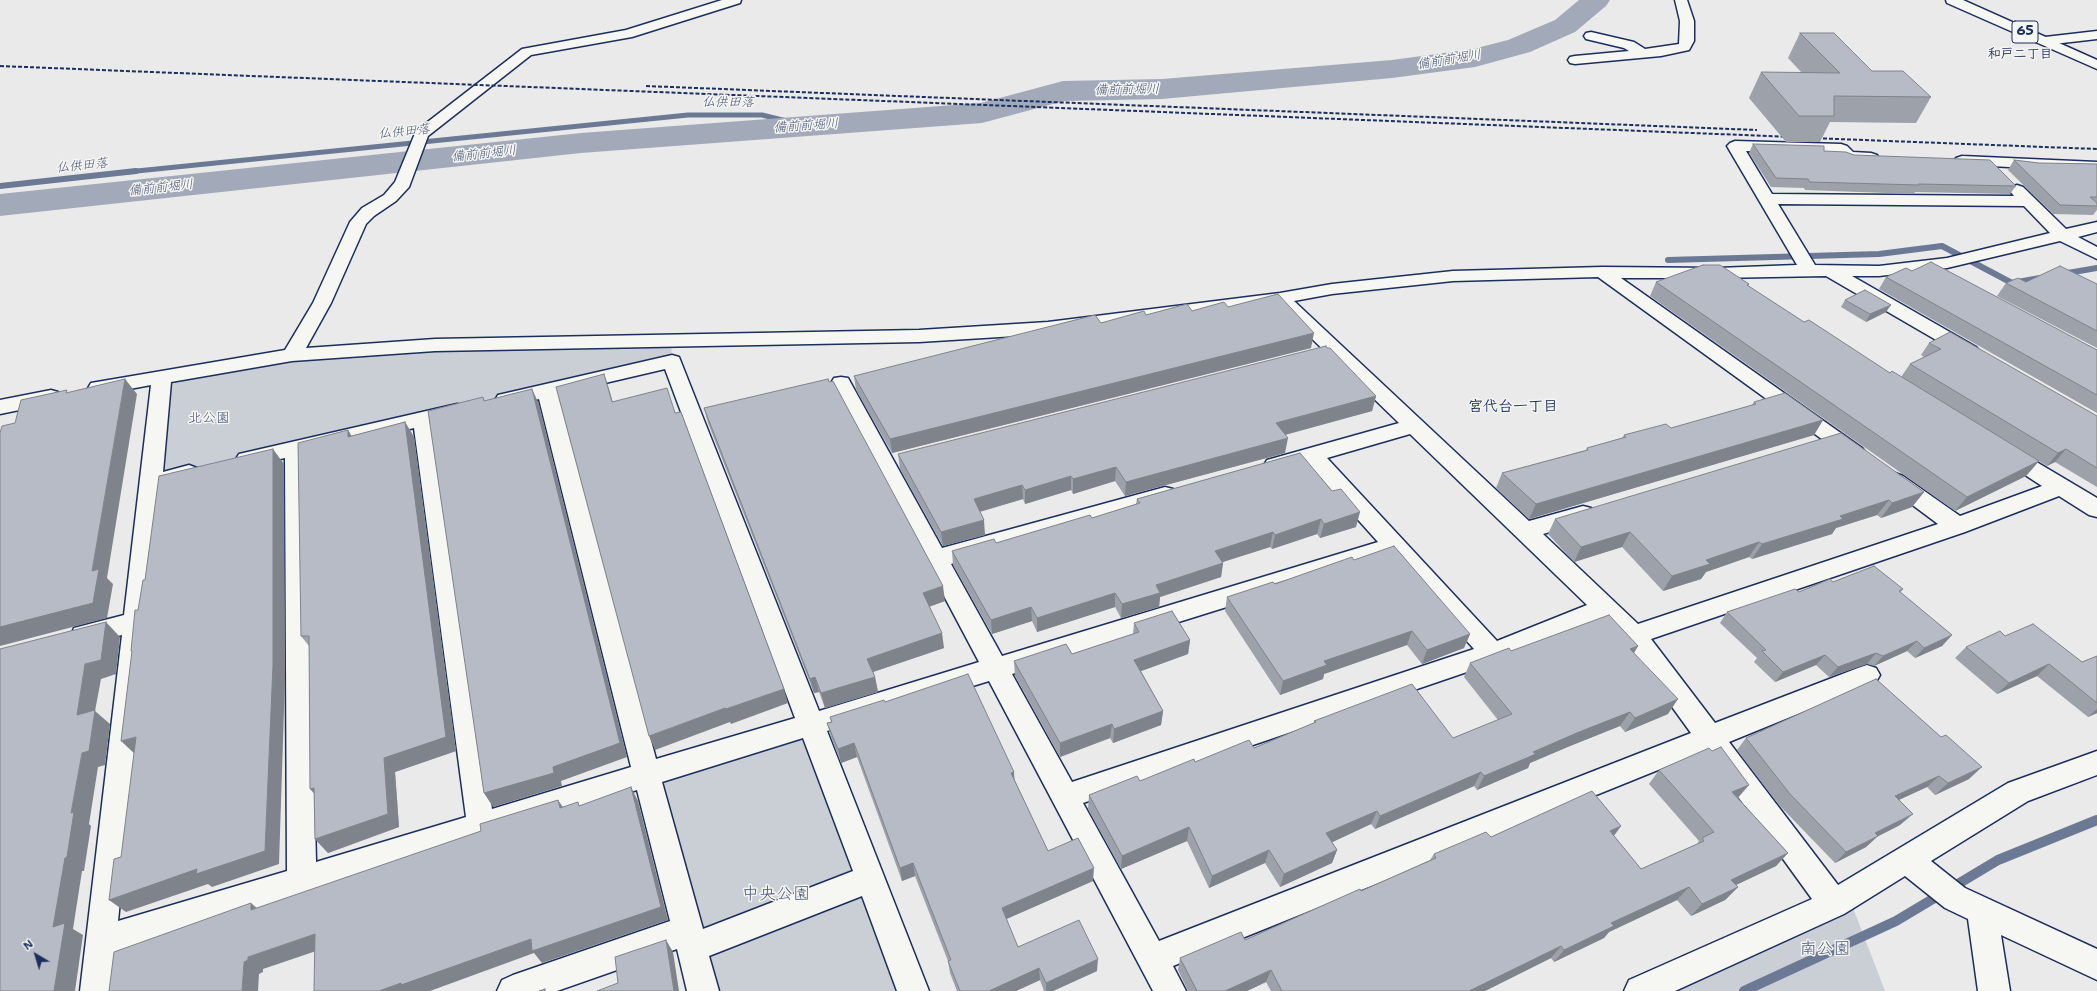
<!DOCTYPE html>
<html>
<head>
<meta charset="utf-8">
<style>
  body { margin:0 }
  #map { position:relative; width:2097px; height:991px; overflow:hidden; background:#e9eae9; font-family:"Shantell Sans",sans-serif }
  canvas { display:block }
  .north { position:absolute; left:16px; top:935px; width:40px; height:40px; -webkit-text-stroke:3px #f6f6f2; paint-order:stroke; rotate:322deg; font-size:11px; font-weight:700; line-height:16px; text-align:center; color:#1b2f5e }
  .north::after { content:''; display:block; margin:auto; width:14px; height:18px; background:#1b2f5e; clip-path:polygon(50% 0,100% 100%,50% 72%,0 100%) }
</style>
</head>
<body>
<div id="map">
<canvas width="2097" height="991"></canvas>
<div class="north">N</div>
</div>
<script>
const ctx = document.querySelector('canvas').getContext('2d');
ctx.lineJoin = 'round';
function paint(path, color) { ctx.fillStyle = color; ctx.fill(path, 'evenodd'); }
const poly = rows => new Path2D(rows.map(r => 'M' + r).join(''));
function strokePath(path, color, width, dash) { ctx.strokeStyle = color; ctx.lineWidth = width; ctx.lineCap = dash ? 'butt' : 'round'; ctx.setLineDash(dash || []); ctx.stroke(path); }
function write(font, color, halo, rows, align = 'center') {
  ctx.font = font + ' "Shantell Sans","Klee One",sans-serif'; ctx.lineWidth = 3; ctx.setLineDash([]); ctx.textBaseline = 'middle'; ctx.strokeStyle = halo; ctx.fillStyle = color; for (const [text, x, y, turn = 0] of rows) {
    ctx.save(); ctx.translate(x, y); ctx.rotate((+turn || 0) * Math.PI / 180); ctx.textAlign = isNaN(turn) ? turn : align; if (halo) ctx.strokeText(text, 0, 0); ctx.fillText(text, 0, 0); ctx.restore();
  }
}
paint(poly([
  [671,339,672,361,151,482,162,377,292,355],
  [812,724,913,991,704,991,647,774],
  [1848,895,1885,991,1638,991]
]), '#caced5');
strokePath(poly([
  [127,172,688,115,762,115,811,127]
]), '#6c7995', 5);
strokePath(poly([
  [0,186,136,171],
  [1668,260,1879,254,1942,246,2012,283,2040,278],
  [2062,274,2097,268]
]), '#6c7995', 6);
strokePath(poly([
  [1744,991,1896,921,1998,860,2097,820]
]), '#6c7995', 10);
paint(poly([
  [1579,0,1610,0,1606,6,1575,32,1530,52,1475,67,1392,78,1162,99,1064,101,982,123,581,153,0,216,0,194,581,133,981,103,1063,81,1162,79,1392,60,1473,49,1508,40,1555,20,1579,0]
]), '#a2aaba');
const minor = poly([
  [722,0,741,0,740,3,632,37,531,55,428,136,409,187,396,201,374,216,366,224,331,303,306,348,435,339,919,330,1048,322,1280,293,1332,284,1453,271,1602,267,1717,268,1797,265,1727,146,1730,143,1735,141,1841,144,1847,146,1853,152,1871,153,1877,155,1879,158,1877,161,1871,163,1849,162,1843,160,1837,154,1746,151,1772,194,2014,196,2009,190,2011,187,2017,185,2023,187,2066,229,2097,222,2097,232,2078,237,2097,247,2097,259,2060,241,1947,268,1879,276,1852,276,1976,347,1979,351,1976,355,1969,357,1962,355,1826,276,1717,278,1621,278,1862,448,1866,453,1862,458,1855,460,1848,458,1598,277,1453,281,1332,294,1294,301,1529,521,1583,506,1591,508,1594,514,1591,520,1543,534,1638,624,1938,524,1887,486,1884,481,1887,476,1895,473,1903,476,1960,516,2042,486,1999,458,1995,453,1999,448,2006,446,2013,448,2097,498,2097,517,2089,515,2059,496,1965,532,1651,639,1715,723,1858,668,1867,665,1876,668,1880,675,1876,682,1729,742,1838,885,2008,783,2097,751,2097,775,2028,801,1931,861,1965,888,2097,949,2097,980,2001,935,2010,991,1978,991,1968,919,1945,908,1905,876,1844,914,1675,991,1624,991,1629,980,1812,899,1705,751,1173,966,1186,991,1153,991,989,681,827,731,929,991,897,991,862,896,709,956,719,991,687,991,677,949,557,991,497,991,502,980,513,975,670,921,637,790,115,952,112,991,80,991,122,635,83,645,74,642,71,635,74,628,124,615,151,385,98,395,91,393,88,388,91,383,285,350,313,303,350,222,362,208,384,195,395,182,416,131,522,49,626,30,722,0],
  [1778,204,2024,206,2050,233,1947,258,1879,266,1815,265,1778,204],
  [1276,304,1399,423,1267,460,1264,465,1267,470,1275,473,1307,463,1378,542,1002,656,951,564,1173,501,1176,495,1173,489,1165,487,942,548,848,378,841,377,834,378,831,383,979,662,819,711,679,357,672,355,498,395,495,400,498,405,505,407,539,399,631,767,492,809,434,423,464,416,467,411,464,406,457,404,239,454,236,459,239,464,247,466,285,458,287,871,118,921,161,487,197,478,200,473,197,468,189,465,163,472,171,382,292,361,435,351,919,342,1048,334,1083,328,1276,304],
  [665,369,795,718,656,759,558,394,665,369],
  [414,428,466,817,316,862,306,453,414,428],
  [1410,434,1587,605,1497,641,1327,458,1410,434],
  [1390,556,1474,649,1072,782,1012,674,1390,556],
  [1602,619,1625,642,1691,733,1159,941,1083,803,1502,660,1602,619],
  [803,738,853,871,703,929,662,782,803,738],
  [1675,0,1687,0,1694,21,1694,41,1689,50,1661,56,1575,64,1570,63,1568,60,1570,57,1575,56,1629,51,1624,48,1586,39,1584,36,1586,33,1591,32,1634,42,1645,49,1679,44,1680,21,1675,0],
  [2097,31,2097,39,2045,45,2038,41,2045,37,2097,31],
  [1962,156,2097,162,2097,172,1956,164,1954,161,1956,158,1962,156],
  [51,390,58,392,61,397,58,402,0,414,0,400,51,390]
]);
const major = poly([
  [1946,0,1963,0,2097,60,2097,69,1947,3,1946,0]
]);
strokePath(minor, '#1b2f5e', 3);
strokePath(major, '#1b2f5e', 3);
paint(minor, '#f6f6f2');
paint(major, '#f6f6f2');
strokePath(poly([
  [0,66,1793,137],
  [646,86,1757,130],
  [1811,138,2097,149]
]), '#1b2f5e', 2, [4, 2]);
paint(poly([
  [1800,33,1872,71,1931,97,1916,123,1830,122,1820,142,1786,142,1749,98,1761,72,1802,73,1788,58],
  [1753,144,1824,151,1854,155,2016,186,2010,194,1915,192,1914,194,1805,190,1804,188,1771,187,1749,153],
  [2014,160,2039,163,2097,164,2097,210,2093,215,2053,214,2008,170],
  [1912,271,2097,350,2097,413,1879,289,1886,277],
  [1656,282,1749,284,1748,286,1804,322,1890,373,2039,461,2026,476,1955,511,1650,296],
  [2026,282,2097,284,2097,348,1997,296,2006,283],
  [1845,300,1886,312,1866,322,1841,307],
  [1228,307,1311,348,892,453,856,390,854,376,1101,323,1146,315,1192,311],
  [1929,343,2097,416,2097,487,2055,462,2047,466,1901,377,1910,364,1924,357,1921,355],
  [1376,396,1372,411,1285,435,1285,453,1125,496,1115,481,1073,494,1071,490,1025,504,1023,499,980,512,985,535,943,546,900,469,898,454],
  [1754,402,1823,420,1814,435,1529,519,1496,488,1502,473,1586,450,1587,448,1622,438,1624,435,1671,428,1752,405],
  [704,408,945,601,929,607,944,648,873,672,875,677,878,692,825,708,819,692,814,693,708,423],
  [405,422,414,437,456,751,395,772,399,827,328,853,315,839,314,794,309,646,301,636,348,430,351,436],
  [1300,453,1356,527,1320,538,1317,534,1272,549,1270,547,1223,562,1221,577,1160,597,1159,607,1121,618,1115,607,1037,632,1032,621,992,634,953,565,952,551,996,543,1092,518,1136,504,1137,499],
  [1924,492,1912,507,1881,518,1877,515,1836,528,1832,534,1752,559,1749,557,1706,572,1701,579,1663,591,1622,547,1574,562,1548,534,1555,519],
  [1354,560,1470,634,1464,648,1422,664,1407,645,1324,674,1323,679,1280,695,1225,611,1227,597],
  [1833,582,1903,589,1900,593,1952,635,1942,646,1915,658,1907,651,1874,666,1867,664,1829,677,1816,665,1775,682,1754,662,1757,658,1720,623,1727,612,1799,592],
  [1134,623,1190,640,1188,654,1141,671,1163,711,1161,725,1113,743,1110,738,1060,757,1015,676,1014,661,1072,654,1133,634],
  [2005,636,2082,662,2097,656,2097,713,2088,717,2037,676,1997,694,1955,658,1966,647],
  [1638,646,1634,653,1668,714,1625,732,1620,726,1570,746,1530,763,1528,768,1477,790,1474,786,1375,829,1371,824,1332,842,1337,850,1332,863,1280,887,1265,863,1209,888,1187,841,1121,869,1088,809,1089,795,1140,781,1195,762,1254,748,1314,723,1314,721,1453,738,1498,720,1464,677,1470,663,1511,651],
  [885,702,1015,781,1048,851,1093,881,1006,919,1018,947,1097,971,1053,991,1044,991,1040,980,1016,991,957,991,950,973,948,961,915,876,902,881,857,757,841,763,831,737,827,723,831,722,830,717],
  [1746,738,1969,779,1935,795,1927,787,1899,800,1900,825,1878,836,1866,847,1835,863,1779,805,1737,750],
  [1659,770,1749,785,1738,798,1788,853,1776,866,1736,885,1738,887,1725,900,1691,916,1677,900,1609,932,1604,938,1554,962,1551,958,1485,991,1271,991,1266,982,1247,991,1188,991,1178,970,1180,958,1245,940,1361,891,1430,860,1434,854,1621,826,1614,836,1641,869,1697,844,1699,841,1649,784]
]), '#9da1aa');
paint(poly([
  [1891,305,1886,312,1866,322,1870,314],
  [1314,333,1311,348,892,453,890,439],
  [604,374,609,389,617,417,612,402],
  [125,379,137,394,107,578,113,584,107,618,0,646,0,627,92,571],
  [532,389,539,404,627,757,561,781,562,786,493,807,484,793,553,767],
  [1376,396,1372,411,1273,438,1276,423],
  [1823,420,1814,435,1529,519,1536,504],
  [405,422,414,437,456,751,395,772,399,827,328,853,315,839,384,758],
  [348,430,357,445,348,437],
  [1288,438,1285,453,1125,496,1126,482],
  [273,449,284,464,285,679,279,864,212,887,208,884,126,912,109,900],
  [2066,449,2055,462,2047,466,2058,453],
  [2039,461,2026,476,1955,511,1967,497],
  [1116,467,1115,481,1073,494,1073,479],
  [1071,476,1071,490,1025,504,1025,490],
  [1022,485,1023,499,975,513,974,499],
  [1924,492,1912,507,1881,518,1892,503],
  [1889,500,1877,515,1836,528,1832,534,1752,559,1762,544,1840,516],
  [1360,512,1356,527,1320,538,1324,524],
  [1321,519,1317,534,1272,549,1275,535],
  [984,520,985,535,943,546,941,532],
  [1273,532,1270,547,1213,565,1215,551],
  [1630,532,1622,547,1574,562,1581,547],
  [1759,542,1749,557,1706,572,1701,579,1663,591,1672,576,1706,560],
  [1223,563,1221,577,1160,597,1159,607,1121,618,1122,604,1156,585],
  [943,586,945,601,925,608,923,593],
  [1115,593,1115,607,1037,632,1037,618],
  [1031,607,1032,621,992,634,991,620],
  [106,622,120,637,116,674,101,679,95,711,110,724,105,765,98,767,89,824,91,826,84,871,82,871,73,929,83,935,75,991,54,991,53,927,71,813,82,753,77,715,85,664],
  [1412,631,1407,645,1324,674,1323,679,1280,695,1283,681,1324,661],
  [942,633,944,648,870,673,867,659],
  [1470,634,1464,648,1422,664,1427,650],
  [1952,635,1942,646,1915,658,1924,648],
  [1190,640,1188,654,1133,674,1134,660],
  [1917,641,1907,651,1874,666,1883,656],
  [1638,646,1629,661,1630,649],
  [1876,653,1867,664,1829,677,1838,667],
  [1825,655,1816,665,1775,682,1783,672],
  [2049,664,2037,676,1997,694,2009,683],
  [815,677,819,692,814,693,810,679],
  [875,677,878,692,825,708,821,693],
  [784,689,788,703,731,724,730,722,655,750,649,736,725,708],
  [1678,699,1668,714,1625,732,1635,718],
  [2097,709,2097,713,2088,717],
  [1163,711,1161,725,1113,743,1114,729],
  [1630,712,1620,726,1570,746,1530,763,1528,768,1477,790,1484,776,1533,752,1579,732],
  [1112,724,1110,738,1060,757,1060,743],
  [136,737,136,755,121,741],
  [854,743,857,757,841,763,838,749],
  [1982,767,1969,779,1935,795,1948,783],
  [1014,772,1015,785,1011,773],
  [1481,772,1474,786,1375,829,1380,816],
  [1939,776,1927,787,1883,807,1895,796],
  [1749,785,1737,798,1732,792],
  [631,787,638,801,668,920,542,963,534,953,430,991,379,991,401,983,531,939],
  [314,788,323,803,310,789],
  [558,800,567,813,560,808],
  [1377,811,1371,824,1322,847,1326,833],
  [1913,814,1900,825,1863,844,1875,833],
  [1621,826,1611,839,1610,831],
  [1189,827,1187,841,1121,869,1122,856],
  [1878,836,1866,847,1835,863,1846,852],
  [1269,850,1265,863,1209,888,1212,876],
  [1337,850,1332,863,1280,887,1284,874],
  [1788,853,1776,866,1719,893,1731,880],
  [913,863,915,876,902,881,900,868],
  [1094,868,1093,881,1002,921,1002,908],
  [1689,887,1677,900,1609,932,1604,938,1554,962,1564,950,1611,923],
  [1738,887,1725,900,1691,916,1702,904],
  [251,903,266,916,251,910],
  [315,934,328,947,263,969,263,972,259,974,258,991,242,991,244,962,248,957],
  [666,940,673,952,679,991,674,991],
  [1561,946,1551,958,1485,991,1469,991],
  [1098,959,1097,971,1053,991,1046,991,1046,983],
  [1039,968,1040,980,1016,991,989,991],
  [1271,970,1266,982,1247,991,1225,991]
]), '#7f838b');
const building = poly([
  [1800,33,1834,33,1872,71,1903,71,1931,97,1834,96,1834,116,1799,116,1761,72,1840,73,1800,33],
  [1753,144,1824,146,1824,151,1846,152,1854,155,1990,160,2016,186,1918,184,1919,185,1810,182,1808,179,1776,178,1753,144],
  [2014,160,2039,163,2097,164,2097,197,2090,197,2097,203,2097,206,2060,205,2014,160],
  [1931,262,2097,350,2097,395,1886,277,1906,268,1912,271,1931,262],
  [1703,265,1720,265,1749,284,1747,285,1804,322,1809,320,1890,373,1892,371,2039,461,1967,497,1656,282,1703,265],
  [2060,266,2097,284,2097,331,2006,283,2018,278,2026,282,2060,266],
  [1865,290,1891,305,1870,314,1845,300,1865,290],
  [1278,294,1314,333,890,439,854,376,1095,315,1101,323,1144,311,1146,315,1187,304,1192,311,1224,302,1228,307,1278,294],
  [1950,332,2097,416,2097,468,2066,449,2058,453,1910,364,1941,349,1929,343,1950,332],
  [1326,346,1327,348,1330,348,1376,396,1276,423,1288,438,1126,482,1116,467,1073,479,1071,476,1025,490,1022,485,974,499,984,520,941,532,898,454,1326,346],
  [604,374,612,402,667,388,675,413,681,412,784,689,726,709,725,708,649,736,556,387,604,374],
  [125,379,92,571,99,569,93,603,0,627,0,433,2,426,15,423,21,400,67,390,66,393,125,379],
  [828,379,829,382,833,381,943,586,923,593,942,633,867,659,875,677,821,693,815,677,810,679,704,408,828,379],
  [532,389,620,743,553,767,554,773,484,793,428,411,483,397,484,401,532,389],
  [1785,393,1823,420,1536,504,1502,473,1588,450,1587,448,1626,437,1624,435,1666,424,1671,428,1756,404,1754,402,1785,393],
  [405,422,446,737,384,758,388,814,315,839,314,788,310,789,309,636,301,636,298,443,348,430,348,437,405,422],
  [1841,433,1924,492,1892,503,1889,500,1840,516,1843,519,1762,544,1759,542,1706,560,1710,564,1672,576,1630,532,1581,547,1555,519,1841,433],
  [273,449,273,665,265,851,196,874,197,869,109,900,114,859,121,857,136,737,121,741,132,651,131,651,135,610,138,610,143,580,145,580,159,476,273,449],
  [1300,453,1332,491,1341,489,1360,512,1324,524,1321,519,1275,535,1273,532,1215,551,1223,563,1156,585,1160,593,1122,604,1115,593,1037,618,1031,607,991,620,952,551,994,539,996,543,1090,515,1092,518,1140,503,1137,499,1300,453],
  [1394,546,1470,634,1427,650,1412,631,1324,661,1327,665,1283,681,1227,597,1273,582,1275,584,1352,557,1354,560,1394,546],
  [1874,566,1903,589,1899,591,1952,635,1924,648,1917,641,1883,656,1876,653,1838,667,1825,655,1783,672,1762,651,1766,650,1727,612,1795,589,1799,592,1830,579,1833,582,1874,566],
  [1172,611,1190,640,1134,660,1163,711,1114,729,1112,724,1060,743,1014,661,1066,644,1072,654,1139,632,1134,623,1172,611],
  [1609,615,1638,646,1630,649,1678,699,1635,718,1630,712,1579,732,1533,752,1536,754,1484,776,1481,772,1380,816,1377,811,1326,833,1337,850,1284,874,1269,850,1212,876,1189,827,1122,856,1089,795,1137,776,1140,781,1194,759,1195,762,1249,740,1254,748,1316,722,1314,721,1412,684,1453,738,1512,714,1470,663,1509,648,1511,651,1609,615],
  [106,622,101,660,85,664,77,715,95,710,89,751,82,753,71,813,74,812,67,857,65,858,53,927,65,923,54,991,0,991,0,649,106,622],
  [2033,624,2082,662,2097,656,2097,703,2049,664,2009,683,1966,647,2000,631,2005,636,2033,624],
  [968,674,1014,772,1011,773,1048,851,1078,838,1094,868,1002,908,1018,947,1079,920,1098,959,1046,983,1039,968,989,991,960,991,948,961,951,960,913,863,900,868,854,743,838,749,827,723,832,722,830,717,884,700,885,702,968,674],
  [1876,679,1941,737,1946,735,1982,767,1948,783,1939,776,1895,796,1913,814,1875,833,1878,836,1846,852,1790,794,1746,738,1876,679],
  [1721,747,1749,785,1732,792,1788,853,1731,880,1738,887,1702,904,1689,887,1611,923,1614,926,1564,950,1561,946,1469,991,1282,991,1271,970,1225,991,1197,991,1180,958,1241,932,1245,940,1360,889,1361,891,1436,858,1434,854,1486,832,1491,837,1592,791,1621,826,1610,831,1641,869,1704,841,1702,838,1714,832,1659,770,1709,748,1712,751,1721,747],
  [631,787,661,907,532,951,531,939,401,985,401,983,379,991,314,991,315,934,248,957,248,960,244,962,242,991,109,991,114,952,251,903,251,910,481,831,480,824,558,800,560,808,578,802,579,806,631,787],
  [666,940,674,991,597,991,618,983,615,957,666,940],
  [545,989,545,991,539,991,545,989]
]);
paint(building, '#b6bbc6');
strokePath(building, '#7f838b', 1);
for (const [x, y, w] of [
  [2025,32,26]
]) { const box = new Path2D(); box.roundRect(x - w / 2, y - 11, w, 22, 3); ctx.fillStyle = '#f6f6f2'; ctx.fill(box); strokePath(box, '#1b2f5e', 1); }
write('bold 13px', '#1b2f5e', null, [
  ["65",2025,32]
]);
write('bold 13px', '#1b2f5e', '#f6f6f2', [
  ["和戸二丁目",2020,55]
]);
write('italic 13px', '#44547a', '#f6f6f2', [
  ["備前前堀川",1449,60,-9],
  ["備前前堀川",1127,90,-1],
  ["仏供田落",728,103],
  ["備前前堀川",806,126,-4],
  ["仏供田落",404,132,-6],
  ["備前前堀川",484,154,-6],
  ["仏供田落",82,166,-6],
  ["備前前堀川",161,188,-6]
]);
write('14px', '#47577c', '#f6f6f2', [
  ["北公園",209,418]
]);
write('bold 15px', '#1b2f5e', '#f6f6f2', [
  ["宮代台一丁目",1513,407]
]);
write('17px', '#47577c', '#f6f6f2', [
  ["中央公園",776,895],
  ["南公園",1825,950]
]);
</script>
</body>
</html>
